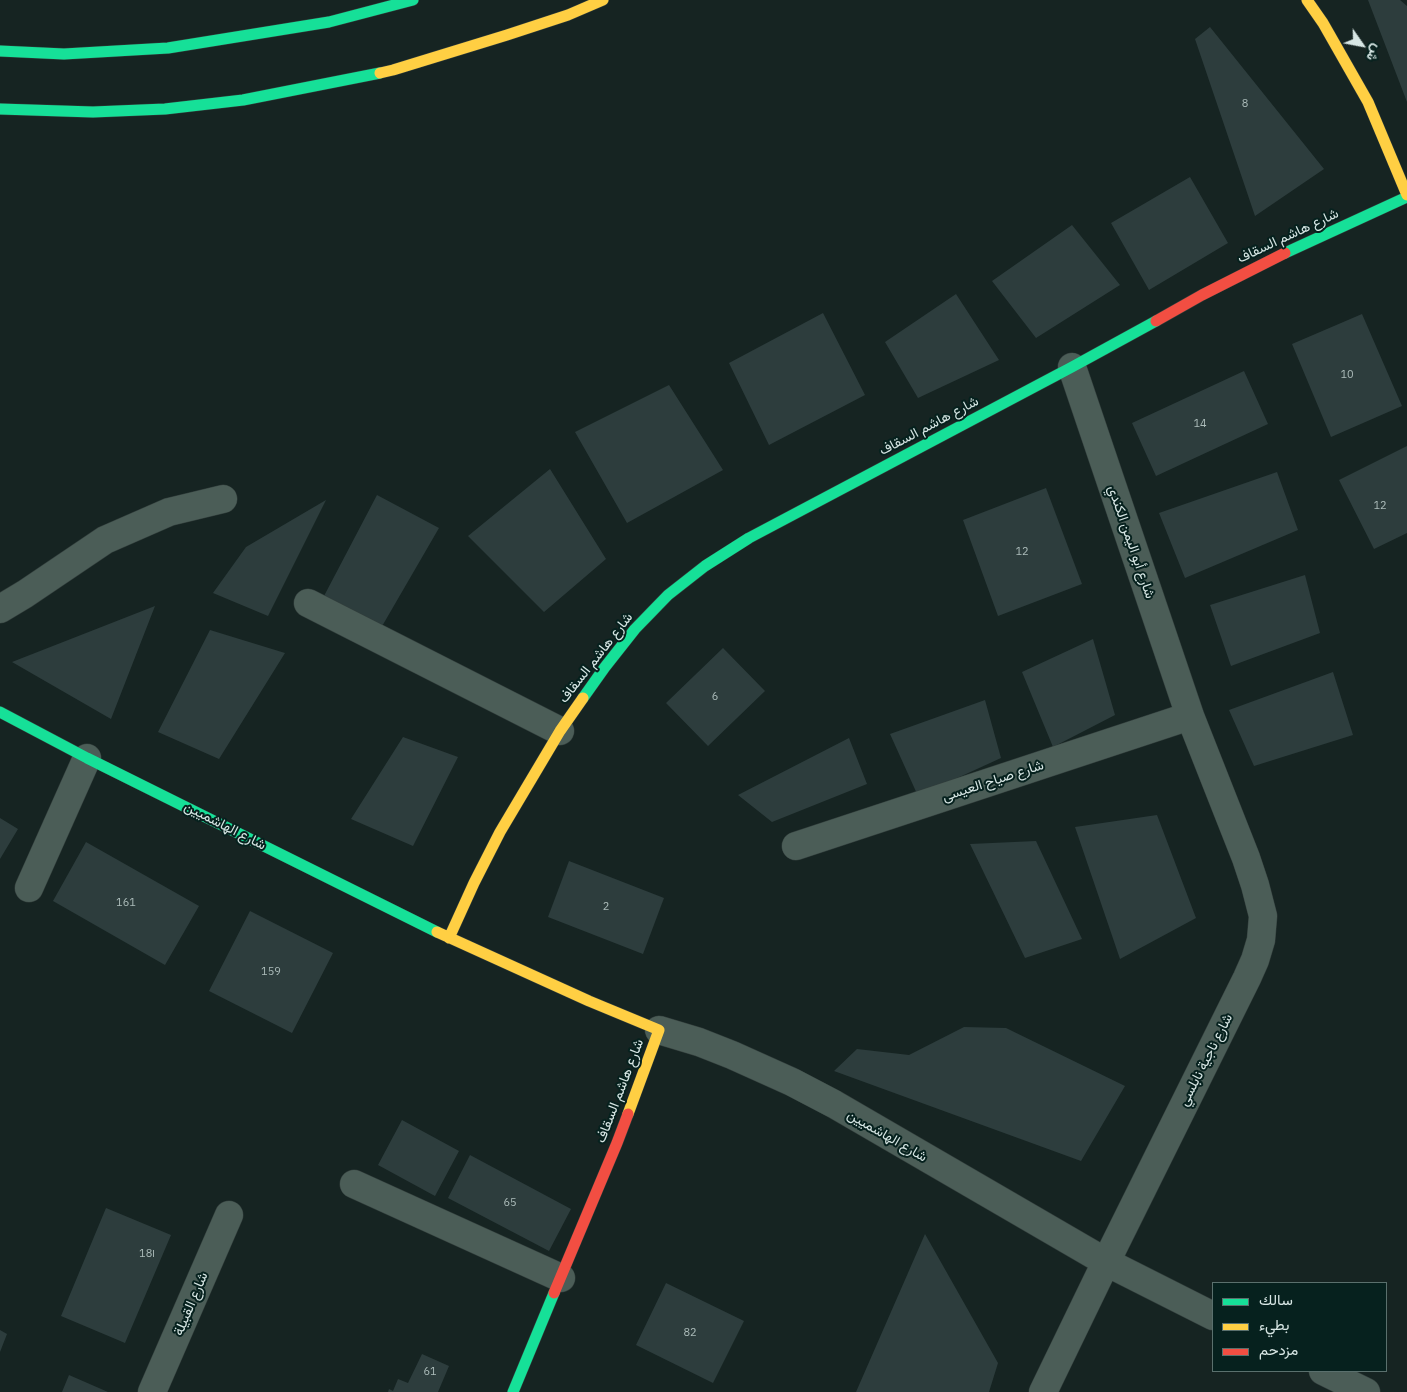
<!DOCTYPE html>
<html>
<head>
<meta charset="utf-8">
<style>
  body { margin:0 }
  #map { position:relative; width:1407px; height:1392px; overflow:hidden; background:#162422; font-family:"IBM Plex Sans",Vazirmatn,sans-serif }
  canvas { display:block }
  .legend { position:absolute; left:1212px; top:1282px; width:175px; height:90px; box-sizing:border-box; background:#06211e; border:1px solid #5a706d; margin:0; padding:6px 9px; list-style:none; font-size:15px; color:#d7e6e4 }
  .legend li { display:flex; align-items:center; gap:10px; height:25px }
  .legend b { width:25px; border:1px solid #5a706d }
  .north { position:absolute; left:1337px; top:20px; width:50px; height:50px; -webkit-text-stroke:4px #06211e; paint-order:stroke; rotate:123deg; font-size:14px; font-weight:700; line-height:20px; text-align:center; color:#d7e6e4 }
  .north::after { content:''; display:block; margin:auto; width:18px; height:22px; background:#d7e6e4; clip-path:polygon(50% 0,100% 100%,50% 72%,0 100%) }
</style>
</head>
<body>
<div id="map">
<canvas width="1407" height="1392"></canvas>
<ul class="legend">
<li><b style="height:6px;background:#16e098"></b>سالك</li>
<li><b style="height:6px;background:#ffcf43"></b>بطيء</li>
<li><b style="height:6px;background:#f24e42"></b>مزدحم</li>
</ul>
<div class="north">ش</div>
</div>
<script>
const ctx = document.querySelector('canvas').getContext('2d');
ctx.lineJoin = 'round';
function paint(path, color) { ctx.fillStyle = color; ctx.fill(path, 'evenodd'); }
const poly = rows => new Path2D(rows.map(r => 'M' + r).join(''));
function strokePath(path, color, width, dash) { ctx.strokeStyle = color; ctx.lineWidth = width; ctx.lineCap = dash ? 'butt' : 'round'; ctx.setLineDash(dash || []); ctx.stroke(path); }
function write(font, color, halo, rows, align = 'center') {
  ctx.font = font + ' "IBM Plex Sans",Vazirmatn,sans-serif'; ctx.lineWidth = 4; ctx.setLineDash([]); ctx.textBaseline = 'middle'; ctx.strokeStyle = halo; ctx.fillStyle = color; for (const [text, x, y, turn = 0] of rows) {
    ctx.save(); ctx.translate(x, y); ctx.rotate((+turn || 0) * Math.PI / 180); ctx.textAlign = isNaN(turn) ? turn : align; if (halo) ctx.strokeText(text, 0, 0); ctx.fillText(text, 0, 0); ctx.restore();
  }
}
paint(poly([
  [1368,0,1400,0,1407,6,1407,102],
  [1210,27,1324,169,1255,216,1195,39],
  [1190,177,1228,243,1149,290,1111,223],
  [1072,225,1120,285,1036,338,992,281],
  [956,294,999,360,918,398,885,342],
  [823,313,865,395,769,445,729,363],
  [1362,314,1402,406,1331,437,1292,344],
  [1244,371,1268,424,1156,476,1132,423],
  [669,385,723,470,627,523,575,432],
  [1407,446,1407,533,1374,549,1339,480],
  [550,469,606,559,544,612,468,536],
  [1277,472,1298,530,1185,578,1159,513],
  [1046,488,1082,584,998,616,963,520],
  [377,495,439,528,381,628,324,596],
  [326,500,268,616,213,593,246,547],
  [1305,575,1320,633,1231,666,1210,605],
  [155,606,111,719,12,662],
  [210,630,285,653,219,759,158,732],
  [1093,639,1115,715,1053,747,1022,672],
  [723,648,765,691,708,746,666,703],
  [1333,672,1353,735,1254,766,1229,710],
  [985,700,1001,758,918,796,890,734],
  [403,737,458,757,413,846,351,819],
  [849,738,867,784,772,822,738,795],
  [1157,815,1196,918,1120,959,1075,827],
  [0,818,18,829,0,859],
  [1036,841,1082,939,1025,958,970,844],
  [86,842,199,906,165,965,53,901],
  [569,861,664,898,643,954,548,917],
  [250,911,333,953,292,1033,209,991],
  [964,1027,1006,1028,1125,1086,1081,1161,834,1071,857,1049,909,1055],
  [402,1120,459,1151,435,1196,378,1165],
  [470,1155,571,1209,549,1251,448,1198],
  [106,1208,171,1235,125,1343,61,1316],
  [925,1234,998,1363,989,1392,856,1392],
  [666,1283,744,1321,713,1383,636,1345],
  [0,1330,7,1334,0,1352],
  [422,1354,449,1366,438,1392,388,1392,389,1389,393,1391,398,1379,408,1383],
  [69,1375,108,1392,62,1392]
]), '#2d3d3d');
const street = poly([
  [308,603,560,731],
  [0,609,25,594,105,540,169,512,223,499],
  [796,846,1190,716],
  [29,888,87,758],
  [659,1030,699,1042,732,1055,792,1082,834,1104,1106,1262,1213,1316],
  [354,1184,561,1278],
  [1323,1371,1366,1392],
  [152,1392,229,1215],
  [1043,1392,1106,1262,1247,978,1255,960,1261,940,1263,916,1255,885,1246,858,1190,716,1072,367]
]);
const fast = poly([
  [0,51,64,54,168,48,329,22,413,0],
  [0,109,93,112,165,109,243,100,380,73],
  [1285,253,1407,197],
  [583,698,605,667,635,629,668,595,705,566,749,538,1072,367,1156,321],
  [0,712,87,758,437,932],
  [513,1392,554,1293]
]);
const slow = poly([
  [1307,0,1323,23,1368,102,1407,195],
  [380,73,393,70,507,35,568,15,603,0],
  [437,932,589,1001,659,1030,628,1114],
  [449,938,474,883,500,832,560,731,583,698]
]);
const jam = poly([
  [1156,321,1202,295,1285,253],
  [554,1293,617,1143,628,1114]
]);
strokePath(street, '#323e3c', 29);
strokePath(fast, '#323e3c', 12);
strokePath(slow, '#323e3c', 12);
strokePath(jam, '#323e3c', 12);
strokePath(street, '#4b5d57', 28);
strokePath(fast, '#16e098', 11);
strokePath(slow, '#ffcf43', 11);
strokePath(jam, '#f24e42', 11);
write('11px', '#acbcba', null, [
  ["8",1245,104],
  ["10",1347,375],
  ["14",1200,424],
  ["12",1380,506],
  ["12",1022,552],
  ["6",715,697],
  ["161",126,903],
  ["2",606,907],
  ["159",271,972],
  ["65",510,1203],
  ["ا18",147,1254],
  ["82",690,1333],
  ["61",430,1372]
]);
write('14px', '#d7e6e4', '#06211e', [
  ["شارع هاشم السقاف",1288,236,-25],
  ["شارع هاشم السقاف",929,426,-28],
  ["شارع أبو اليمن الكندي",1131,542,71],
  ["شارع هاشم السقاف",596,658,-52],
  ["شارع صياح العيسى",993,781,-18],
  ["شارع الهاشميين",225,826,27],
  ["شارع ناجية نابلسي",1206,1060,-63],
  ["شارع هاشم السقاف",620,1091,-69],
  ["شارع الهاشميين",887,1136,30],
  ["شارع القبيلة",191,1304,-67]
]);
</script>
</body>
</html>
